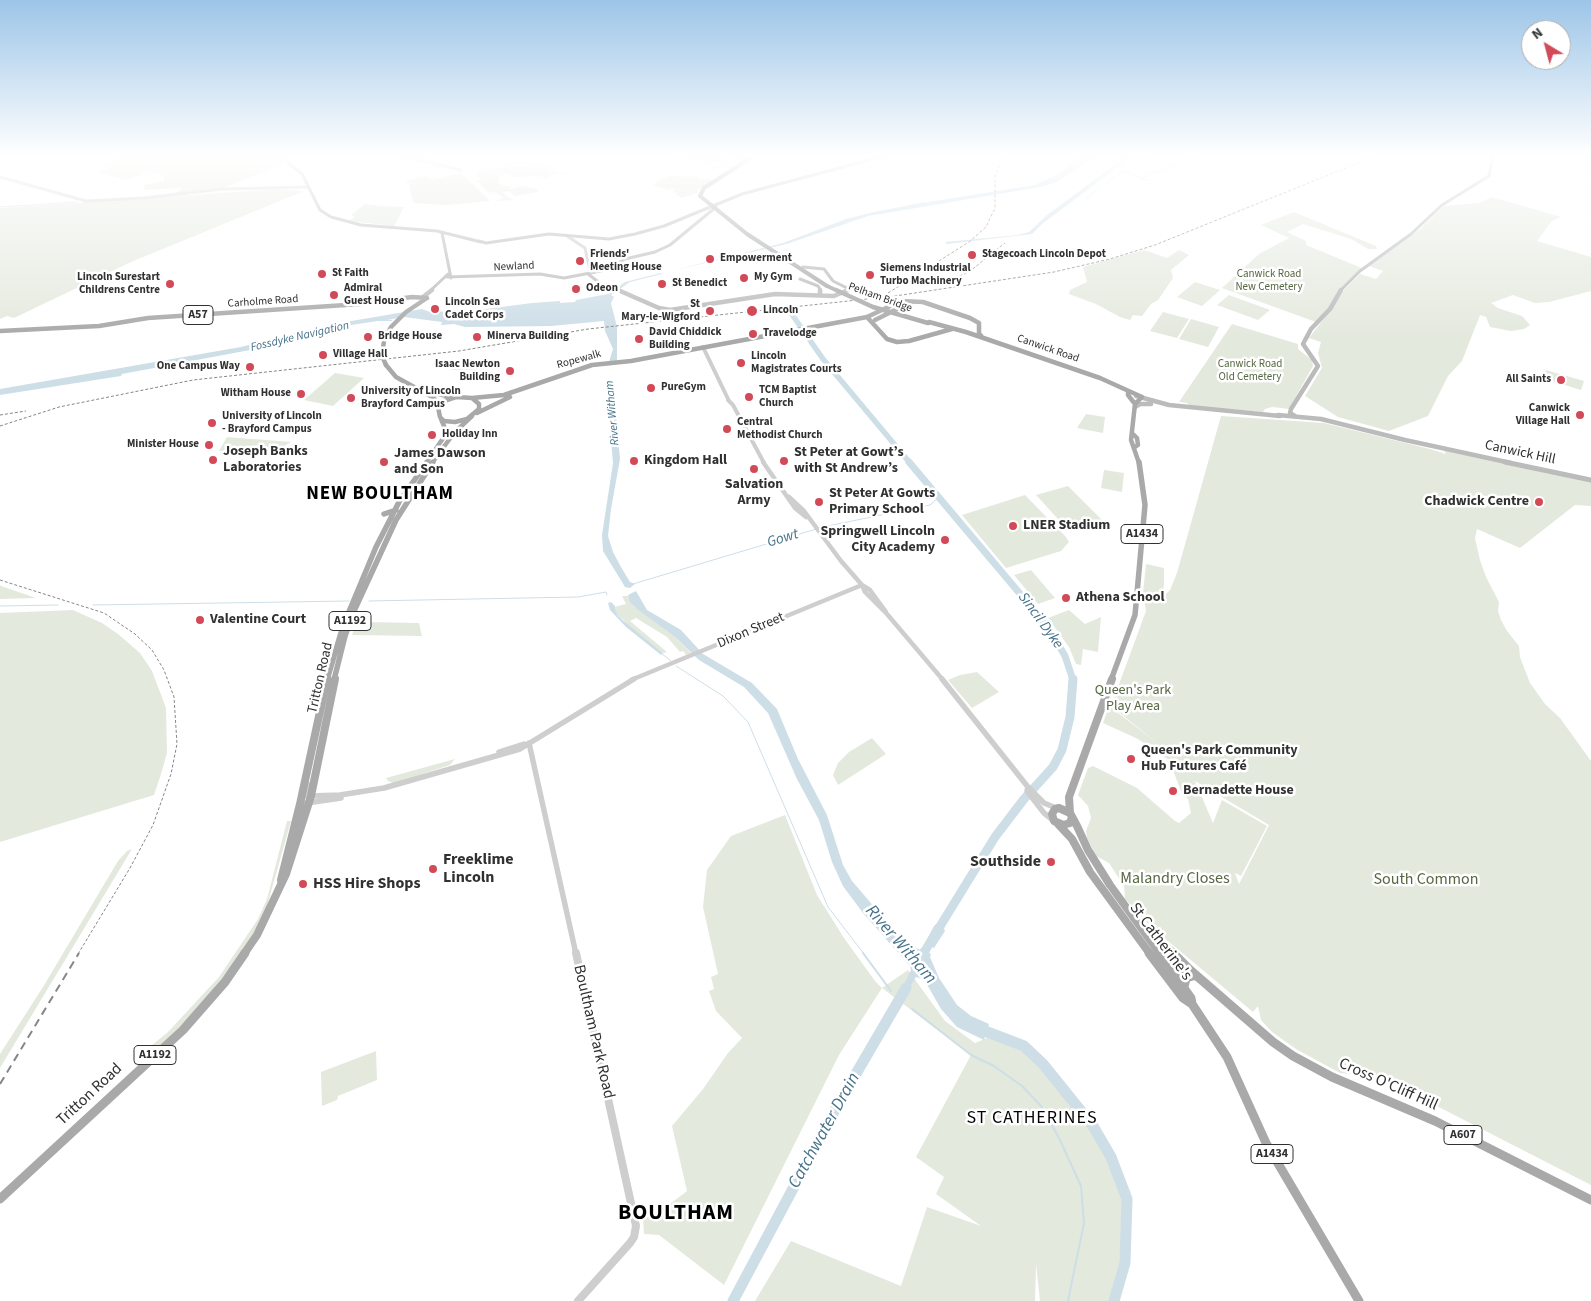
<!DOCTYPE html>
<html>
<head>
<meta charset="utf-8">
<style>
  body { margin:0 }
  #map { position:relative; width:1591px; height:1301px; overflow:hidden; background:#fff; font-family:"Source Sans 3",sans-serif }
  canvas { display:block }
  .north { position:absolute; left:1521px; top:20px; width:50px; height:50px; box-sizing:border-box; background:#fff; border:1px solid #adadad; border-radius:50%; rotate:323deg; font-size:14px; font-weight:700; line-height:20px; text-align:center; color:#313131 }
  .north::after { content:''; display:block; margin:auto; width:18px; height:22px; background:#d24957; clip-path:polygon(50% 0,100% 100%,50% 72%,0 100%) }
</style>
</head>
<body>
<div id="map">
<canvas width="1591" height="1301"></canvas>
<div class="north">N</div>
</div>
<script>
const ctx = document.querySelector('canvas').getContext('2d');
ctx.lineJoin = 'round';
function paint(path, color) { ctx.fillStyle = color; ctx.fill(path, 'evenodd'); }
const poly = rows => new Path2D(rows.map(r => 'M' + r).join(''));
function strokePath(path, color, width, dash) { ctx.strokeStyle = color; ctx.lineWidth = width; ctx.lineCap = dash ? 'butt' : 'round'; ctx.setLineDash(dash || []); ctx.stroke(path); }
function write(font, color, halo, rows, align = 'center') {
  ctx.font = font + ' "Source Sans 3",sans-serif'; ctx.lineWidth = 5; ctx.setLineDash([]); ctx.textBaseline = 'middle'; ctx.strokeStyle = halo; ctx.fillStyle = color; for (const [text, x, y, turn = 0] of rows) {
    ctx.save(); ctx.translate(x, y); ctx.rotate((+turn || 0) * Math.PI / 180); ctx.textAlign = isNaN(turn) ? turn : align; if (halo) ctx.strokeText(text, 0, 0); ctx.fillText(text, 0, 0); ctx.restore();
  }
}
paint(poly([
  [134,155,282,155,286,163,221,189,173,194,183,188,143,190,145,188,143,185,164,181,164,176,149,172,126,180,97,172,108,168,101,166],
  [673,155,683,155,686,157,695,155,719,155,731,165,714,169,710,167,714,167,713,166,722,163,711,164,698,160,690,162,683,161,685,160,681,158,678,160,669,156],
  [546,164,559,173,567,173,560,175,547,166,544,167,557,174,549,176,548,178,549,179,540,178,544,176,519,177,510,177,510,174,496,175,499,176,498,182,500,184,508,187,509,186,514,186,509,187,509,189,522,186,538,189,538,192,533,193,514,196,510,191,503,192,506,196,514,200,495,201,504,198,495,192,489,193,477,181,482,179,477,177,479,176,477,173,480,171,508,166,522,167],
  [461,173,490,201,446,205,413,203,409,183,406,183,406,181,425,176,432,180],
  [669,176,697,177,700,180,711,178,709,179,714,180,698,190,697,193,682,198,675,194,679,193,672,192,675,190,672,188,669,190,652,185,656,184,654,183],
  [279,189,304,191,131,262,14,318,7,316,0,319,0,208],
  [1492,197,1561,217,1552,221,1537,241,1591,257,1591,291,1549,302,1535,303,1513,295,1491,303,1498,308,1522,316,1530,325,1524,329,1511,331,1490,327,1486,317,1480,315,1462,361,1448,376,1428,416,1389,431,1338,417,1305,396,1322,368,1318,353,1321,342,1309,338,1332,308,1344,290,1360,274,1376,279,1383,271,1369,266,1420,229,1444,206,1479,203],
  [365,204,380,206,404,207,394,226,349,221,355,217,351,215],
  [1294,212,1376,246,1377,249,1368,249,1351,239,1303,224,1287,232,1306,241,1306,245,1364,269,1338,291,1328,309,1316,322,1222,288,1259,254,1289,238,1261,225],
  [1144,250,1167,258,1179,250,1189,255,1171,270,1173,278,1158,300,1151,304,1142,316,1133,315,1130,320,1120,317,1096,304,1069,294,1070,290,1087,282,1083,267],
  [1195,282,1220,290,1202,306,1177,297],
  [1229,295,1270,310,1258,320,1217,305],
  [1163,312,1189,319,1177,338,1150,331],
  [1191,319,1219,327,1208,347,1179,339],
  [1232,324,1298,344,1298,349,1312,360,1313,366,1289,409,1272,407,1265,409,1263,412,1190,406,1187,403,1179,402],
  [1546,370,1584,381,1581,390,1549,380,1550,376,1544,374],
  [335,373,364,378,333,406,304,400],
  [1086,414,1105,417,1103,433,1077,428],
  [1221,416,1324,423,1430,449,1446,454,1443,449,1591,482,1591,506,1575,505,1520,548,1477,529,1475,538,1480,560,1486,577,1499,602,1498,611,1501,620,1507,631,1519,646,1520,657,1530,683,1545,704,1560,718,1591,761,1591,1185,1343,1058,1351,1074,1340,1073,1296,1049,1272,1032,1261,1020,1258,1006,1253,1012,1150,926,1125,899,1124,886,1109,863,1096,856,1087,838,1086,831,1091,818,1088,806,1078,795,1088,768,1093,766,1137,788,1175,821,1179,823,1191,813,1188,799,1181,791,1169,760,1138,739,1103,723,1109,706,1160,745,1111,706,1146,611,1143,593,1146,564,1164,568,1164,584,1162,598,1170,590,1177,573],
  [1195,781,1269,825,1239,884,1235,873,1241,876,1267,826,1222,800,1213,823],
  [227,437,291,442,277,450,219,451],
  [1104,470,1124,473,1122,492,1101,488],
  [1068,486,1102,520,1069,531,1036,495],
  [1025,495,1066,537,1069,542,1061,551,1006,568,962,515],
  [1031,570,1055,598,1038,604,1014,575],
  [0,585,1,586,36,598,0,599],
  [622,596,628,596,635,607,675,637,691,653,686,655,683,651,680,652,667,637,636,618,630,621,667,652,663,653,630,627,615,611,614,607,626,604],
  [73,610,102,623,118,634,140,653,152,671,166,708,167,753,161,774,154,795,0,842,0,613],
  [1069,610,1085,624,1101,617,1098,652,1083,649,1081,665,1076,664,1069,647,1048,618],
  [357,620,363,620,362,622,419,623,422,636,352,635],
  [977,672,999,692,972,708,948,680,960,675],
  [872,738,886,754,838,785,833,775,838,763,849,752],
  [455,759,450,765,419,775,393,783,388,781,386,778],
  [785,815,817,895,844,938,875,981,882,988,908,970,945,1021,975,1043,994,1035,1024,1046,1043,1064,1093,1126,1111,1157,1127,1199,1125,1263,1114,1301,1040,1301,1036,1264,1035,1301,755,1301,791,1241,901,1286,927,1207,981,1226,936,1194,944,1177,916,1157,971,1055,882,988,839,1055,724,1285,659,1235,644,1234,643,1219,666,1207,687,1191,672,1126,703,1089,728,1053,742,1038,716,1011,709,991,714,989,711,977,718,974,703,907,707,870,731,836],
  [287,821,291,821,265,913,242,953,195,1012,155,1051,151,1046,168,1032,219,977,258,919,267,899],
  [132,849,0,1068,0,1054,43,987,118,861,127,851],
  [376,1051,377,1080,338,1096,337,1100,322,1106,321,1072]
]), '#e4e9de');
paint(poly([
  [1084,155,1097,155,1057,182,1041,187,868,216,787,244,671,271,783,243,846,219,874,212,926,202,930,205,928,202,1034,185,1057,175],
  [1128,155,1134,155,1042,224,1032,234,947,244,945,242,1018,235,1029,232,1047,215],
  [661,273,662,274,630,282,611,295,614,297,611,303,617,327,617,361,609,362,613,349,605,331,604,321,551,326,465,327,454,324,441,325,442,322,404,317,387,320,393,320,391,321,378,321,351,325,250,350,122,374,121,376,0,395,0,389,241,347,328,325,422,309,430,312,461,311,463,312,532,303,560,301,560,303,575,302,576,300,608,294,625,282],
  [493,361,499,363,494,369,451,370,454,366],
  [616,414,620,459,611,509,608,536,613,552,621,567,630,582,635,584,630,588,625,587,603,551,602,535,613,463,609,415],
  [636,591,647,610,681,630,703,654,752,683,777,709,798,759,827,815,843,865,852,881,906,944,931,954,930,957,939,978,957,1005,971,1016,989,1024,984,1040,957,1027,941,1009,925,981,920,978,916,977,904,997,899,994,911,970,910,966,863,913,843,886,832,862,819,820,797,779,768,713,744,687,699,660,675,637,637,609,630,602,628,595],
  [611,602,615,606,615,611,619,617,663,653,661,655,626,627,610,610,608,603],
  [941,920,945,931,934,948,925,943,934,926]
]), '#cddee7');
strokePath(poly([
  [1352,155,1358,157],
  [1128,172,1149,155],
  [1141,178,1203,155],
  [1107,182,1123,171,1149,181],
  [1086,199,1100,187],
  [0,207,77,202],
  [633,584,823,527,930,505,939,497],
  [369,601,578,597,606,592,607,595],
  [93,605,349,601],
  [0,606,58,605],
  [614,609,621,618],
  [661,653,671,661],
  [676,666,723,696,748,722,828,907,864,954]
]), '#cddee7', 1);
strokePath(poly([
  [863,953,891,991],
  [912,1009,971,1055,994,1066,1022,1086,1041,1106,1059,1138,1081,1186,1084,1223,1068,1301]
]), '#cddee7', 2);
strokePath(poly([
  [791,313,823,359,910,463]
]), '#cddee7', 5.5);
strokePath(poly([
  [909,462,1048,627,1065,656,1073,680]
]), '#cddee7', 7);
strokePath(poly([
  [923,954,995,837,1024,799,1053,767,1062,750,1070,717,1073,679]
]), '#cddee7', 9);
strokePath(poly([
  [921,958,924,953],
  [977,1028,1024,1046,1043,1064,1093,1126,1111,1157,1127,1199,1125,1263,1114,1301],
  [733,1301,836,1108,906,988]
]), '#cddee7', 11);
strokePath(poly([
  [397,155,461,170],
  [0,177,86,201,144,198,222,189,308,187],
  [567,236,585,248,589,266,594,272]
]), '#cecece', 3);
strokePath(poly([
  [703,347,729,401],
  [728,400,733,405,764,463]
]), '#cecece', 4);
strokePath(poly([
  [763,462,795,508,806,517],
  [789,497,804,511,841,561,862,585,870,590,886,612],
  [862,585,865,592,887,614,943,680],
  [631,680,862,585]
]), '#cecece', 4.5);
strokePath(poly([
  [942,679,1028,787,1044,803,1056,808],
  [529,743,576,954],
  [499,752,524,744],
  [1028,787,1027,791,1044,813,1054,821],
  [307,796,310,785],
  [310,796,340,795,384,788,520,749,634,679],
  [300,804,341,798]
]), '#cecece', 5.5);
strokePath(poly([
  [576,953,636,1226,634,1237,630,1243,578,1301]
]), '#cecece', 8);
strokePath(poly([
  [285,155,288,163,302,174,320,210,331,217,361,225,437,231,481,242],
  [442,233,451,278],
  [479,241,486,243,549,234,609,239,635,234,664,226,742,194,888,155],
  [803,267,824,269,833,281,847,288,848,291],
  [588,274,601,284,621,291],
  [447,277,540,274,564,278,606,270,625,259,655,252,670,245,716,207],
  [800,279,818,286,821,291],
  [430,291,448,274],
  [1340,291,1360,271,1411,234,1442,205,1489,176,1493,155]
]), '#bbb', 3);
strokePath(poly([
  [618,290,659,308,670,310,775,294,834,296,848,290],
  [820,295,820,290],
  [423,297,432,290],
  [1136,396,1169,405,1280,416],
  [1135,407,1140,404,1151,404],
  [1278,415,1321,419,1405,440,1511,463],
  [1295,416,1290,413,1291,409,1318,366,1303,344,1311,329,1330,309,1341,290]
]), '#bbb', 4.5);
strokePath(poly([
  [1505,462,1591,480]
]), '#bbb', 5);
strokePath(poly([
  [737,155,749,159,704,188,700,196,747,234,827,286]
]), '#a9a9a9', 4);
strokePath(poly([
  [867,317,887,339,897,342,909,341,952,329],
  [875,320,907,304],
  [929,322,966,332,1100,378,1142,397,1135,404],
  [0,331,99,326,148,318,361,304,412,297,427,298],
  [382,356,384,341,391,327,406,312,427,298],
  [386,365,396,377,434,398,438,407],
  [1128,391,1128,395,1135,404],
  [427,392,452,397],
  [456,397,472,398,479,404,479,409,467,419,455,422,444,421,440,417,438,407,444,401,456,397],
  [472,398,504,395,592,365,631,361,867,317,901,301,923,302,970,318,979,323,979,333,982,337],
  [1135,404,1131,440,1139,463],
  [477,413,510,397],
  [1133,434,1137,438,1138,445,1135,447],
  [426,463,444,437,444,426,441,419],
  [432,463,454,433,472,416]
]), '#a9a9a9', 4.5);
strokePath(poly([
  [384,514,396,510],
  [327,680,343,626,376,547,399,502,427,462],
  [334,680,345,636,354,611,396,520,433,462],
  [1111,680,1135,615,1145,505,1139,462]
]), '#a9a9a9', 5.5);
strokePath(poly([
  [1070,813,1069,797,1112,679],
  [1072,817,1070,823,1063,825,1054,821,1052,814,1055,809,1059,808,1070,813,1077,826,1088,850,1110,885,1160,954],
  [1058,824,1072,839,1090,872,1150,954],
  [281,880,300,804,327,679],
  [1144,930,1175,954],
  [244,954,257,935,286,874,311,796,335,679]
]), '#a9a9a9', 8);
strokePath(poly([
  [1149,953,1183,998,1192,1004],
  [1159,953,1191,998,1192,1004,1227,1057,1266,1143,1359,1301],
  [1173,953,1190,970,1273,1042,1293,1056,1332,1077,1435,1121,1591,1200],
  [1164,964,1190,970],
  [1184,987,1186,978,1196,975],
  [0,1199,183,1030,225,982,245,953]
]), '#a9a9a9', 9);
strokePath(poly([
  [941,284,969,272,1005,243],
  [888,293,969,242,986,227,995,208,995,177,999,166,1008,155],
  [0,415,26,411],
  [0,426,59,407,193,380,459,351,588,329,895,296,1054,272,1110,259,1155,245,1378,155],
  [0,580,104,613,135,634,152,650,164,670,174,697,177,744,171,774,153,825,130,868,78,954]
]), '#868686', 1, [3, 2]);
strokePath(poly([
  [0,1084,79,953]
]), '#868686', 2, [8, 5.5]);
strokePath(poly([
  [827,286,838,291]
]), '#a9a9a9', 4);
strokePath(poly([
  [836,290,873,307,928,323],
  [382,356,386,365]
]), '#a9a9a9', 4.5);
const sky = ctx.createLinearGradient(0, 0, 0, 337);
sky.addColorStop(0, '#9dc5e8');
sky.addColorStop(0.46, '#fff');
sky.addColorStop(1, '#ffffff00');
ctx.fillStyle = sky;
ctx.fillRect(0, 0, 1591, 337);
for (const [x, y, r, color] of [
  [972,255,5,"#d24957"],
  [710,259,5,"#d24957"],
  [580,261,5,"#d24957"],
  [322,274,5,"#d24957"],
  [870,275,5,"#d24957"],
  [744,278,5,"#d24957"],
  [170,284,5,"#d24957"],
  [662,284,5,"#d24957"],
  [576,289,5,"#d24957"],
  [334,295,5,"#d24957"],
  [435,309,5,"#d24957"],
  [710,311,5,"#d24957"],
  [752,311,6,"#d24957"],
  [753,334,5,"#d24957"],
  [368,337,5,"#d24957"],
  [477,337,5,"#d24957"],
  [639,339,5,"#d24957"],
  [323,355,5,"#d24957"],
  [741,363,5,"#d24957"],
  [250,367,5,"#d24957"],
  [510,371,5,"#d24957"],
  [1561,380,5,"#d24957"],
  [651,388,5,"#d24957"],
  [301,394,5,"#d24957"],
  [749,397,5,"#d24957"],
  [351,398,5,"#d24957"],
  [1580,415,5,"#d24957"],
  [212,423,5,"#d24957"],
  [727,429,5,"#d24957"],
  [432,435,5,"#d24957"],
  [209,445,5,"#d24957"],
  [213,460,5,"#d24957"],
  [634,461,5,"#d24957"],
  [784,461,5,"#d24957"],
  [384,462,5,"#d24957"],
  [754,469,5,"#d24957"],
  [819,502,5,"#d24957"],
  [1539,502,5,"#d24957"],
  [1013,526,5,"#d24957"],
  [945,540,5,"#d24957"],
  [1066,598,5,"#d24957"],
  [200,620,5,"#d24957"],
  [1131,759,5,"#d24957"],
  [1173,791,5,"#d24957"],
  [1051,862,5,"#d24957"],
  [433,869,5,"#d24957"],
  [303,884,5,"#d24957"]
]) { const dot = new Path2D(); dot.arc(x, y, r, 0, 2 * Math.PI); ctx.fillStyle = color; ctx.fill(dot); strokePath(dot, '#fff', 2); }
write('bold 11px', '#313131', '#fff', [
  ["Friends'",590,255],
  ["Meeting House",590,268],
  ["Stagecoach Lincoln Depot",982,255],
  ["Empowerment",720,259],
  ["Siemens Industrial",880,269],
  ["Turbo Machinery",880,282],
  ["St Faith",332,274],
  ["Lincoln Surestart",160,278,"right"],
  ["Childrens Centre",160,291,"right"],
  ["My Gym",754,278],
  ["St Benedict",672,284],
  ["Admiral",344,289],
  ["Guest House",344,302],
  ["Odeon",586,289],
  ["Lincoln Sea",445,303],
  ["Cadet Corps",445,316],
  ["St",700,305,"right"],
  ["Mary-le-Wigford",700,318,"right"],
  ["Lincoln",763,311],
  ["David Chiddick",649,333],
  ["Building",649,346],
  ["Travelodge",763,334],
  ["Bridge House",378,337],
  ["Minerva Building",487,337],
  ["Village Hall",333,355],
  ["Lincoln",751,357],
  ["Magistrates Courts",751,370],
  ["Isaac Newton",500,365,"right"],
  ["Building",500,378,"right"],
  ["One Campus Way",240,367,"right"],
  ["All Saints",1551,380,"right"],
  ["PureGym",661,388],
  ["TCM Baptist",759,391],
  ["Church",759,404],
  ["University of Lincoln",361,392],
  ["Brayford Campus",361,405],
  ["Witham House",291,394,"right"],
  ["Canwick",1570,409,"right"],
  ["Village Hall",1570,422,"right"],
  ["University of Lincoln",222,417],
  ["- Brayford Campus",222,430],
  ["Central",737,423],
  ["Methodist Church",737,436],
  ["Holiday Inn",442,435],
  ["Minister House",199,445,"right"]
], 'left');
write('11px', '#313131', '#fff', [
  ["Newland",514,267,-3],
  ["Pelham Bridge",880,298,20],
  ["Carholme Road",263,302,-4],
  ["Canwick Road",1048,349,19],
  ["Ropewalk",579,360,-15]
]);
write('11px', '#566843', '#fff', [
  ["Canwick Road",1269,275],
  ["New Cemetery",1269,288],
  ["Canwick Road",1250,365],
  ["Old Cemetery",1250,378]
]);
for (const [x, y, w] of [
  [198,315,30],
  [1142,534,42],
  [350,621,42],
  [155,1055,42],
  [1463,1135,38],
  [1272,1154,42]
]) { const box = new Path2D(); box.roundRect(x - w / 2, y - 9.5, w, 19, 4); ctx.fillStyle = '#fff'; ctx.fill(box); strokePath(box, '#313131', 1); }
write('bold 12px', '#313131', null, [
  ["A57",198,315],
  ["A1434",1142,534],
  ["A1192",350,621],
  ["A1192",155,1055],
  ["A607",1463,1135],
  ["A1434",1272,1154]
]);
write('italic 12px', '#47738b', '#fff', [
  ["Fossdyke Navigation",300,337,-13],
  ["River Witham",613,413,-95]
]);
write('bold 14px', '#313131', '#fff', [
  ["Joseph Banks",223,452],
  ["Laboratories",223,468],
  ["St Peter at Gowt’s",794,453],
  ["with St Andrew’s",794,469],
  ["James Dawson",394,454],
  ["and Son",394,470],
  ["Kingdom Hall",644,461],
  ["Salvation",754,485,"center"],
  ["Army",754,501,"center"],
  ["St Peter At Gowts",829,494],
  ["Primary School",829,510],
  ["Chadwick Centre",1529,502,"right"],
  ["LNER Stadium",1023,526],
  ["Springwell Lincoln",935,532,"right"],
  ["City Academy",935,548,"right"],
  ["Athena School",1076,598],
  ["Valentine Court",210,620],
  ["Queen's Park Community",1141,751],
  ["Hub Futures Café",1141,767],
  ["Bernadette House",1183,791]
], 'left');
write('14px', '#313131', '#fff', [
  ["Canwick Hill",1520,453,12],
  ["Dixon Street",751,631,-23],
  ["Tritton Road",321,678,-77]
]);
write('14px', '#566843', '#fff', [
  ["Queen's Park",1133,691],
  ["Play Area",1133,707]
]);
write('italic 15px', '#47738b', '#fff', [
  ["Gowt",783,539,-17],
  ["Sincil Dyke",1040,621,54]
]);
write('bold 16px', '#313131', '#fff', [
  ["Freeklime",443,860],
  ["Lincoln",443,878],
  ["Southside",1041,862,"right"],
  ["HSS Hire Shops",313,884]
], 'left');
write('16px', '#566843', '#fff', [
  ["Malandry Closes",1175,879],
  ["South Common",1426,880]
]);
write('16px', '#313131', '#fff', [
  ["St Catherine's",1160,942,53],
  ["Boultham Park Road",593,1032,77],
  ["Cross O'Cliff Hill",1388,1085,24],
  ["Tritton Road",90,1095,-43]
]);
write('italic 18px', '#47738b', '#fff', [
  ["River Witham",900,945,49],
  ["Catchwater Drain",825,1131,-61]
]);
ctx.letterSpacing = '1px';
write('18px', '#000', '#fff', [
  ["ST CATHERINES",1032,1119]
]);
ctx.letterSpacing = '0px';
ctx.letterSpacing = '1px';
write('bold 19px', '#000', '#fff', [
  ["NEW BOULTHAM",380,495]
]);
ctx.letterSpacing = '0px';
ctx.letterSpacing = '1px';
write('bold 22px', '#000', '#fff', [
  ["BOULTHAM",676,1214]
]);
ctx.letterSpacing = '0px';
</script>
</body>
</html>
